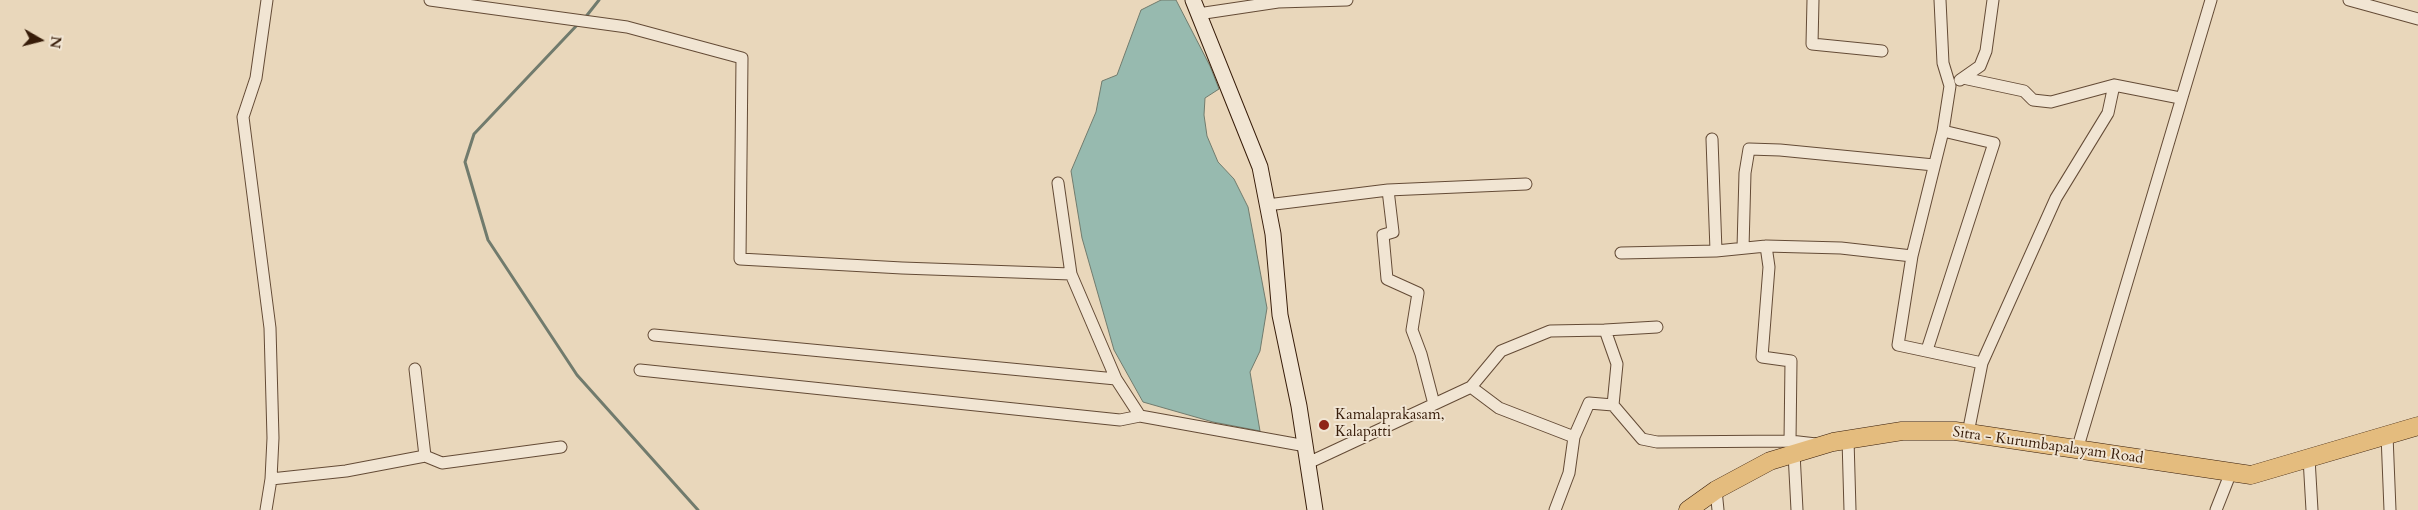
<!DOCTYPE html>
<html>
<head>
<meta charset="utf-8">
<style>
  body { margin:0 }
  #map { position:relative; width:2418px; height:510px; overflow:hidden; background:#e9d7bb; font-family:Cardo,serif }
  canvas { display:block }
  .north { position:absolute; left:15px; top:15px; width:50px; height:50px; -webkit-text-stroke:4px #f1e5d3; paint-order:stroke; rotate:98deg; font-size:14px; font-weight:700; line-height:20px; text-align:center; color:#371c09 }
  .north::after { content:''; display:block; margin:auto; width:18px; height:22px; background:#371c09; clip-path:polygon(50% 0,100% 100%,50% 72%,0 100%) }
</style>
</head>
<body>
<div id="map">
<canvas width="2418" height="510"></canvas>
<div class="north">N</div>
</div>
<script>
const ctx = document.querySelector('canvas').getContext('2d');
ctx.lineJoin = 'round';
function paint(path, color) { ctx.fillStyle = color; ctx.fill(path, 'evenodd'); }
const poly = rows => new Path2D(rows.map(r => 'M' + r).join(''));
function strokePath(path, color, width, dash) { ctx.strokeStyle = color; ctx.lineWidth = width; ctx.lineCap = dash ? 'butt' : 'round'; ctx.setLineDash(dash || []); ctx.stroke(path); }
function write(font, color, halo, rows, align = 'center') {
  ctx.font = font + ' Cardo,serif'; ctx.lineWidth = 4; ctx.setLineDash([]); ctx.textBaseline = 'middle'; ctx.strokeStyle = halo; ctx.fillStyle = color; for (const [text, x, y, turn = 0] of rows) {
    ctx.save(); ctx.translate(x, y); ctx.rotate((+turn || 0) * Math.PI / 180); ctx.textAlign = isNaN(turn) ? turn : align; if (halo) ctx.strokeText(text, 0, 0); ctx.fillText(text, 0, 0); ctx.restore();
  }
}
const water = poly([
  [1161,0,1176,0,1210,66,1219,89,1205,98,1204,115,1207,136,1218,162,1234,179,1248,207,1267,308,1260,351,1250,372,1260,431,1213,422,1143,402,1114,350,1082,238,1071,171,1096,112,1102,81,1117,75,1141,10,1161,0]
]);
paint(water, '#97baaf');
strokePath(water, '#717b6d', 1);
strokePath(poly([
  [584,19,599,0],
  [579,23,474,134,465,162,488,240,577,375,698,510]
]), '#717b6d', 3);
const street = poly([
  [430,0,627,27,742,58,740,259,902,268,1071,274],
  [1813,0,1812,44,1882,51],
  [1940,0,1943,63,1950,86,1943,131,1912,256,1898,345,1982,363,1968,433],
  [2349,0,2418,19],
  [1198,14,1278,2,1347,0],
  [1963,78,2024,91,2033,100,2051,102,2114,85,2180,98],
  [1960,80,1980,66,1986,51,1993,0],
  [1712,139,1716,251],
  [1058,183,1071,274,1116,379,1140,416],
  [1388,190,1526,184],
  [1267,205,1388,190,1393,232,1383,235,1387,279,1418,293,1412,330,1421,354,1434,404],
  [1766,246,1769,267,1762,357,1791,361,1790,441],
  [1743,248,1745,173,1749,149,1780,150,1934,165],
  [1621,253,1716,251,1766,246,1841,248,1912,256],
  [1605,330,1657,327],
  [654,335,1116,379],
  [1927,350,1994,143,1943,131],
  [1982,363,2056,198,2108,113,2114,85],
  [415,369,425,456],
  [640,370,1120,420,1140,416,1306,446],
  [1471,387,1499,408,1574,437],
  [2387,435,2390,510],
  [1848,439,1850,510],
  [2077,450,2211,0],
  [1794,453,1797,510],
  [2309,458,2312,510],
  [1308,463,1471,387,1501,351,1550,331,1605,330,1617,364,1613,405,1642,439,1657,442,1790,441,1816,444],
  [271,479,346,471,425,456,442,463,561,447],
  [1716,490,1718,510],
  [266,510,271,479,273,438,270,328,243,117,256,78,267,0],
  [1555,510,1569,473,1574,437,1589,403,1613,405],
  [2216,510,2231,472]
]);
const secondary = poly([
  [1193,0,1260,167,1273,234,1280,315,1299,406,1315,510]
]);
const primary = poly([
  [1688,510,1716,490,1770,461,1833,442,1902,431,1955,431,2251,475,2418,426]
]);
strokePath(street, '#644b36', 13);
strokePath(secondary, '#371c09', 17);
strokePath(primary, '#371c09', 19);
strokePath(street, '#f1e5d3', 11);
strokePath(secondary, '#f1e5d3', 15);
strokePath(primary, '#e4bc7e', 18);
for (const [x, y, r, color] of [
  [1324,425,6,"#8f2418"]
]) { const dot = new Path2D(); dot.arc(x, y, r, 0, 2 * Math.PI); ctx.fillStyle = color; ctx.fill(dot); strokePath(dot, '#f1e5d3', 2); }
write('15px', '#371c09', '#f1e5d3', [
  ["Kamalaprakasam,",1335,416],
  ["Kalapatti",1335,433]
], 'left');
write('15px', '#371c09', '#f1e5d3', [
  ["Sitra - Kurumbapalayam Road",2048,446,8]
]);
</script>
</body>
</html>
